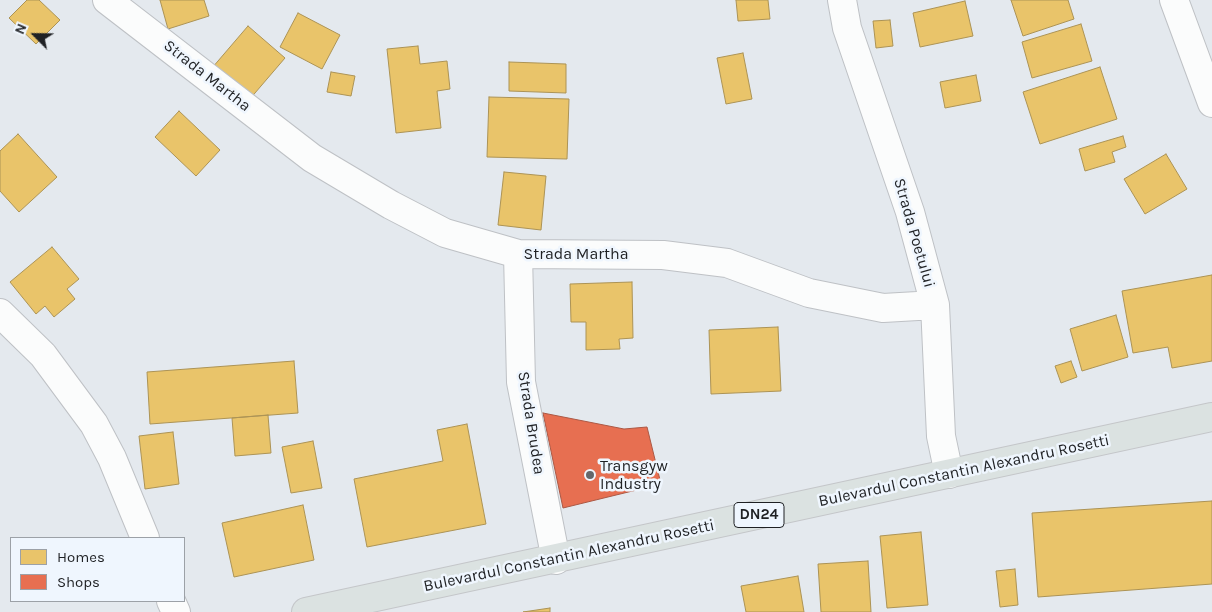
<!DOCTYPE html>
<html>
<head>
<meta charset="utf-8">
<style>
  body { margin:0 }
  #map { position:relative; width:1212px; height:612px; overflow:hidden; background:#e4e9ee; font-family:Karla,sans-serif }
  canvas { display:block }
  .legend { position:absolute; left:10px; top:537px; width:175px; height:65px; box-sizing:border-box; background:#eff6fe; border:1px solid #9ca1a7; margin:0; padding:6px 9px; list-style:none; font-size:15px; color:#1f2124 }
  .legend li { display:flex; align-items:center; gap:10px; height:25px }
  .legend b { width:25px; border:1px solid #9ca1a7 }
  .north { position:absolute; left:10px; top:10px; width:50px; height:50px; -webkit-text-stroke:4px #eff6fe; paint-order:stroke; rotate:293deg; font-size:14px; font-weight:700; line-height:20px; text-align:center; color:#1f2124 }
  .north::after { content:''; display:block; margin:auto; width:18px; height:22px; background:#1f2124; clip-path:polygon(50% 0,100% 100%,50% 72%,0 100%) }
</style>
</head>
<body>
<div id="map">
<canvas width="1212" height="612"></canvas>
<ul class="legend">
<li><b style="height:14px;background:#e9c46a"></b>Homes</li>
<li><b style="height:14px;background:#e76f51"></b>Shops</li>
</ul>
<div class="north">N</div>
</div>
<script>
const ctx = document.querySelector('canvas').getContext('2d');
ctx.lineJoin = 'round';
function paint(path, color) { ctx.fillStyle = color; ctx.fill(path, 'evenodd'); }
const poly = rows => new Path2D(rows.map(r => 'M' + r).join(''));
function strokePath(path, color, width, dash) { ctx.strokeStyle = color; ctx.lineWidth = width; ctx.lineCap = dash ? 'butt' : 'round'; ctx.setLineDash(dash || []); ctx.stroke(path); }
function write(font, color, halo, rows, align = 'center') {
  ctx.font = font + ' Karla,sans-serif'; ctx.lineWidth = 5; ctx.setLineDash([]); ctx.textBaseline = 'middle'; ctx.strokeStyle = halo; ctx.fillStyle = color; for (const [text, x, y, turn = 0] of rows) {
    ctx.save(); ctx.translate(x, y); ctx.rotate((+turn || 0) * Math.PI / 180); ctx.textAlign = isNaN(turn) ? turn : align; if (halo) ctx.strokeText(text, 0, 0); ctx.fillText(text, 0, 0); ctx.restore();
  }
}
const homes = poly([
  [27,0,39,0,60,20,36,44,9,18,27,0],
  [160,0,204,0,209,16,168,29,160,0],
  [736,0,768,0,770,19,738,21,736,0],
  [1011,0,1068,0,1074,19,1023,36,1011,0],
  [965,1,973,36,920,47,913,13,965,1],
  [298,13,340,35,322,69,280,47,298,13],
  [890,20,893,46,876,48,873,21,890,20],
  [1081,24,1092,61,1032,78,1022,42,1081,24],
  [248,26,285,58,249,100,212,68,248,26],
  [418,46,420,64,447,61,450,89,437,91,441,128,396,133,387,49,418,46],
  [743,53,752,99,726,104,717,58,743,53],
  [509,62,566,64,566,93,509,91,509,62],
  [1100,67,1117,119,1040,144,1023,92,1100,67],
  [331,72,355,76,351,96,327,92,331,72],
  [976,75,981,101,945,108,940,82,976,75],
  [489,97,569,99,567,159,487,157,489,97],
  [179,111,220,150,196,176,155,137,179,111],
  [18,134,57,177,19,212,0,191,0,151,18,134],
  [1123,136,1126,147,1112,152,1115,162,1085,171,1079,149,1123,136],
  [1166,154,1187,189,1145,214,1124,179,1166,154],
  [504,172,546,176,541,230,498,225,504,172],
  [52,247,79,279,67,289,75,299,54,317,45,306,36,314,10,282,52,247],
  [1212,275,1212,361,1172,368,1168,347,1133,353,1122,291,1212,275],
  [632,282,633,338,619,339,620,349,586,350,586,322,571,322,570,284,632,282],
  [1116,315,1128,357,1082,371,1070,329,1116,315],
  [778,327,781,391,711,394,709,330,778,327],
  [294,361,298,413,150,424,147,372,294,361],
  [1071,361,1077,377,1061,383,1055,366,1071,361],
  [268,415,271,453,235,456,232,418,268,415],
  [467,424,486,524,367,547,354,479,443,461,437,430,467,424],
  [173,432,179,484,145,489,139,436,173,432],
  [313,441,322,488,291,493,282,447,313,441],
  [1212,501,1212,584,1038,597,1032,513,1212,501],
  [303,505,314,560,234,577,222,523,303,505],
  [921,532,928,605,887,608,880,536,921,532],
  [868,561,871,612,821,612,818,564,868,561],
  [1015,569,1018,605,1000,607,996,571,1015,569],
  [798,576,804,612,746,612,741,586,798,576],
  [550,608,550,612,523,612,550,608]
]);
paint(homes, '#e9c46a');
strokePath(homes, '#ac9355', 1);
const shops = poly([
  [543,413,624,429,647,427,661,484,563,508,543,413]
]);
paint(shops, '#e76f51');
strokePath(shops, '#ab5844', 1);
const street = poly([
  [107,0,312,158,391,205,445,233,518,254,663,255,727,263,809,293,883,308,935,305],
  [842,0,847,28,910,212,935,305,941,436,949,474],
  [1174,0,1212,103],
  [518,254,521,382,556,560],
  [0,313,43,355,94,424,112,458,145,538],
  [171,601,176,612]
]);
const primary = poly([
  [306,612,1212,417]
]);
strokePath(street, '#bec1c5', 30);
strokePath(primary, '#c4c6c9', 30);
strokePath(street, '#fbfcfc', 28);
strokePath(primary, '#dbe2e1', 28);
for (const [x, y, r, color] of [
  [590,475,5,"#64676b"]
]) { const dot = new Path2D(); dot.arc(x, y, r, 0, 2 * Math.PI); ctx.fillStyle = color; ctx.fill(dot); strokePath(dot, '#eff6fe', 2); }
for (const [x, y, w] of [
  [759,515,50]
]) { const box = new Path2D(); box.roundRect(x - w / 2, y - 12.5, w, 25, 4); ctx.fillStyle = '#eff6fe'; ctx.fill(box); strokePath(box, '#1f2124', 1); }
write('bold 15px', '#1f2124', null, [
  ["DN24",759,515]
]);
write('16px', '#1f2124', '#eff6fe', [
  ["Strada Martha",207,76,38],
  ["Strada Poetului",914,233,74],
  ["Strada Martha",576,254],
  ["Strada Brudea",531,423,81],
  ["Bulevardul Constantin Alexandru Rosetti",964,471,-12],
  ["Bulevardul Constantin Alexandru Rosetti",569,556,-12]
]);
write('16px', '#1f2124', '#eff6fe', [
  ["Transgyw",600,466],
  ["Industry",600,484]
], 'left');
</script>
</body>
</html>
